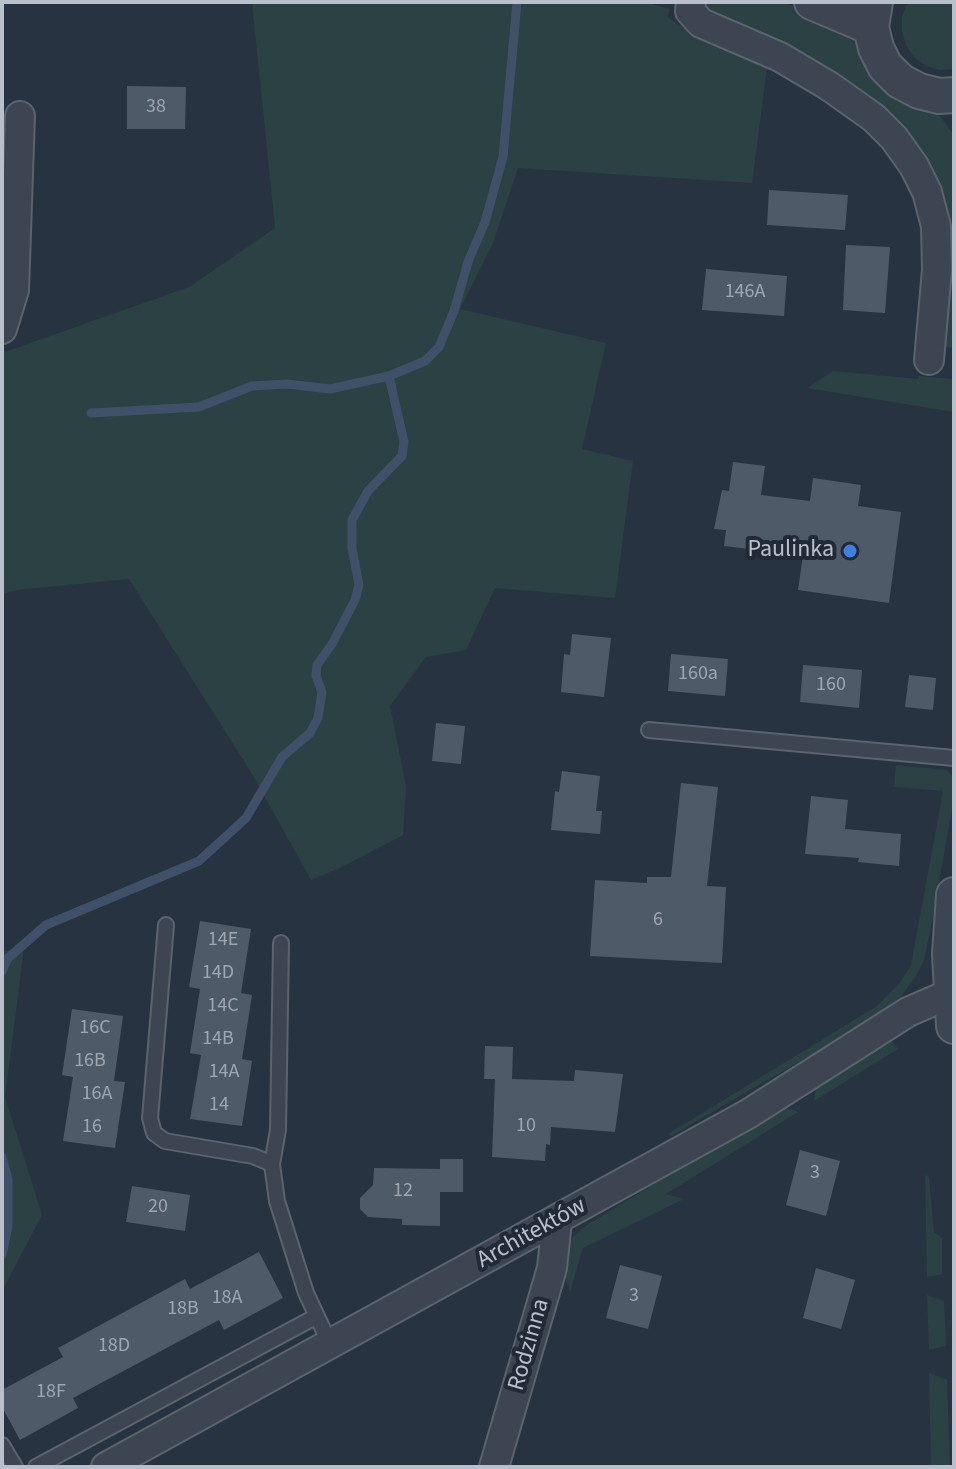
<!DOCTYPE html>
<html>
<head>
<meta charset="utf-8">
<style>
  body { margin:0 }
  #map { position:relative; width:956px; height:1469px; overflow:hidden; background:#283341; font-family:"Source Sans 3",sans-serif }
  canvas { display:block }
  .frame { position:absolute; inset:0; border:4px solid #b9c0cb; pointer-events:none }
</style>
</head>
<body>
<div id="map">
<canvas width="956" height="1469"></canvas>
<div class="frame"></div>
</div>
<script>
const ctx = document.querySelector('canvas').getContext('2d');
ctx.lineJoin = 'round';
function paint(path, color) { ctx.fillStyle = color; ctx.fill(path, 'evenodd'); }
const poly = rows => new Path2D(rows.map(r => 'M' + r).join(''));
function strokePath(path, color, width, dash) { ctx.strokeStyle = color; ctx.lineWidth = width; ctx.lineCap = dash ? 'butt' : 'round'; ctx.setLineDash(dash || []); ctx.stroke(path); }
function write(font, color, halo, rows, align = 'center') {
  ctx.font = font + ' "Source Sans 3",sans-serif'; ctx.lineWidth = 8; ctx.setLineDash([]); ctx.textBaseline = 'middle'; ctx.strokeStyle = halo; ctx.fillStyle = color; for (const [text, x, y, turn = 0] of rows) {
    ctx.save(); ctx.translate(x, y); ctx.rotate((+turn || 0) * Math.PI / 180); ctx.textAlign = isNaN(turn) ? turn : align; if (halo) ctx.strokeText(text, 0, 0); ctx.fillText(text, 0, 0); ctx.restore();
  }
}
paint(poly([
  [252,2,644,2,670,9,667,17,684,28,768,60,752,183,518,168,493,243,460,309,606,343,582,449,633,461,615,598,495,588,466,650,426,657,390,706,406,786,403,835,342,867,311,880,252,774,129,579,17,590,2,594,2,353,189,287,275,228],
  [701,2,782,2,838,23,851,30,943,120,951,131,954,135,954,348,943,346,921,161,708,15],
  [908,2,954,2,954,69,940,70,926,66,914,57,906,45,902,31,902,16],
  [833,371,918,379,919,376,954,379,954,412,807,388],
  [896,765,946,770,954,777,954,797,932,922,924,960,916,976,900,998,878,1016,671,1136,668,1134,877,1006,899,984,911,965,943,791,894,787],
  [24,948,5,1097,42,1215,2,1291,2,951],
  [889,1038,898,1049,814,1101,816,1086],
  [787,1108,798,1112,666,1194,684,1199,583,1248,570,1292,563,1270,566,1251,573,1237,587,1225,772,1112],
  [925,1175,929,1177,934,1232,942,1238,942,1274,927,1277],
  [927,1295,944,1301,946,1346,929,1350],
  [929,1373,947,1380,950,1467,931,1467]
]), '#2b4143');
strokePath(poly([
  [91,413,199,407,252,386,287,384,330,389,389,376],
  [2,971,8,958,46,925,199,861,246,818,282,757,310,733,318,718,322,692,316,676,317,665,332,644,355,600,359,585,352,548,352,520,368,491,402,456,404,442,389,376,425,361,439,347,454,311,468,262,485,222,503,157,517,2],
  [2,1157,8,1179,8,1226,2,1255]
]), '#405068', 9);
paint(poly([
  [127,86,186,87,185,129,127,129],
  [769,190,848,195,845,230,767,225],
  [846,245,890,247,885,313,843,310],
  [706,269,787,276,784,316,702,310],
  [733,462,765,466,761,495,810,501,813,478,861,485,858,506,901,512,889,603,798,590,803,555,724,546,726,530,714,529,722,490,729,491],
  [572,634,611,638,604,697,561,692,564,654,570,655],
  [671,654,728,659,725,696,668,691],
  [803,665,862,670,859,708,800,702],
  [909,675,936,678,933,710,905,707],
  [436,723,465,726,461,764,432,761],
  [562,771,600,776,596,811,602,811,600,834,551,830,555,791,559,792],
  [681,783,718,787,707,886,726,887,722,963,590,956,595,880,647,883,647,877,671,877],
  [811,796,848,800,845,829,901,834,899,866,858,862,859,858,805,854],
  [200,921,251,929,241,993,252,995,242,1059,252,1061,242,1126,190,1119,201,1055,190,1053,200,989,189,987],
  [72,1009,123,1016,114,1081,125,1082,115,1148,63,1141,73,1077,62,1075],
  [485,1046,513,1047,512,1079,574,1081,575,1070,623,1074,615,1132,551,1127,550,1145,546,1144,545,1161,492,1157,495,1079,484,1079],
  [800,1150,840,1161,826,1216,786,1205],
  [440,1159,463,1159,463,1192,440,1192,440,1226,402,1225,402,1219,368,1217,360,1209,360,1198,373,1185,374,1168,440,1169],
  [132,1186,190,1195,185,1231,126,1222],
  [259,1252,283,1298,224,1330,219,1320,73,1398,78,1408,20,1440,2,1407,2,1390,63,1357,58,1348,185,1279,190,1289],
  [620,1265,662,1276,648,1329,606,1318],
  [816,1268,855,1280,841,1329,803,1318]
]), '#4f5a69');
const service = poly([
  [649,730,954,758],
  [166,925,150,1118,154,1133,165,1141,253,1156,272,1164],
  [281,943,278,1130,272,1164,277,1201,306,1293,330,1344],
  [2,1445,15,1467],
  [36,1467,317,1316]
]);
const minor = poly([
  [691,2,690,11,701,23,780,57,829,86,874,118,894,138,914,166,927,192,936,226,937,270,929,360],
  [2,329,14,290,20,116],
  [106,1467,748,1114,908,1012,954,992],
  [494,1467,552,1268,557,1221]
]);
const tertiary = poly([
  [812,2,871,27],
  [875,2,871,27,876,48,885,66,900,81,919,91,939,96,954,95],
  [954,895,950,954,954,1026]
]);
strokePath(service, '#5a636e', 18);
strokePath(minor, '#5a636e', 32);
strokePath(tertiary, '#5a636e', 38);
strokePath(service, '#3c4551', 14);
strokePath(minor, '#3c4551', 28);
strokePath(tertiary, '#3c4551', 34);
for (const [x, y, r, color] of [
  [850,551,8,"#3f7fe0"]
]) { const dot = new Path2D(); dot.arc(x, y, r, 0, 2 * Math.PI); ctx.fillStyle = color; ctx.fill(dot); strokePath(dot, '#212a36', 3); }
write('20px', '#9ea6b2', null, [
  ["38",156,108],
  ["146A",745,293],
  ["160a",698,675],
  ["160",831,686],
  ["6",658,921],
  ["14E",223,941],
  ["14D",218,974],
  ["14C",223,1007],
  ["16C",95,1029],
  ["14B",218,1040],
  ["16B",90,1062],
  ["14A",224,1073],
  ["16A",97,1095],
  ["14",219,1106],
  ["10",526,1127],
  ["16",92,1128],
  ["3",815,1174],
  ["12",403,1192],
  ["20",158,1208],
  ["3",634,1297],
  ["18A",227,1299],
  ["18B",183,1310],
  ["18D",114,1347],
  ["18F",51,1393]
]);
write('24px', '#b9c0cb', '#212a36', [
  ["Paulinka",834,551]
], 'right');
write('24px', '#b9c0cb', '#212a36', [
  ["Architektów",532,1234,-29],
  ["Rodzinna",530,1345,-74]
]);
</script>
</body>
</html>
